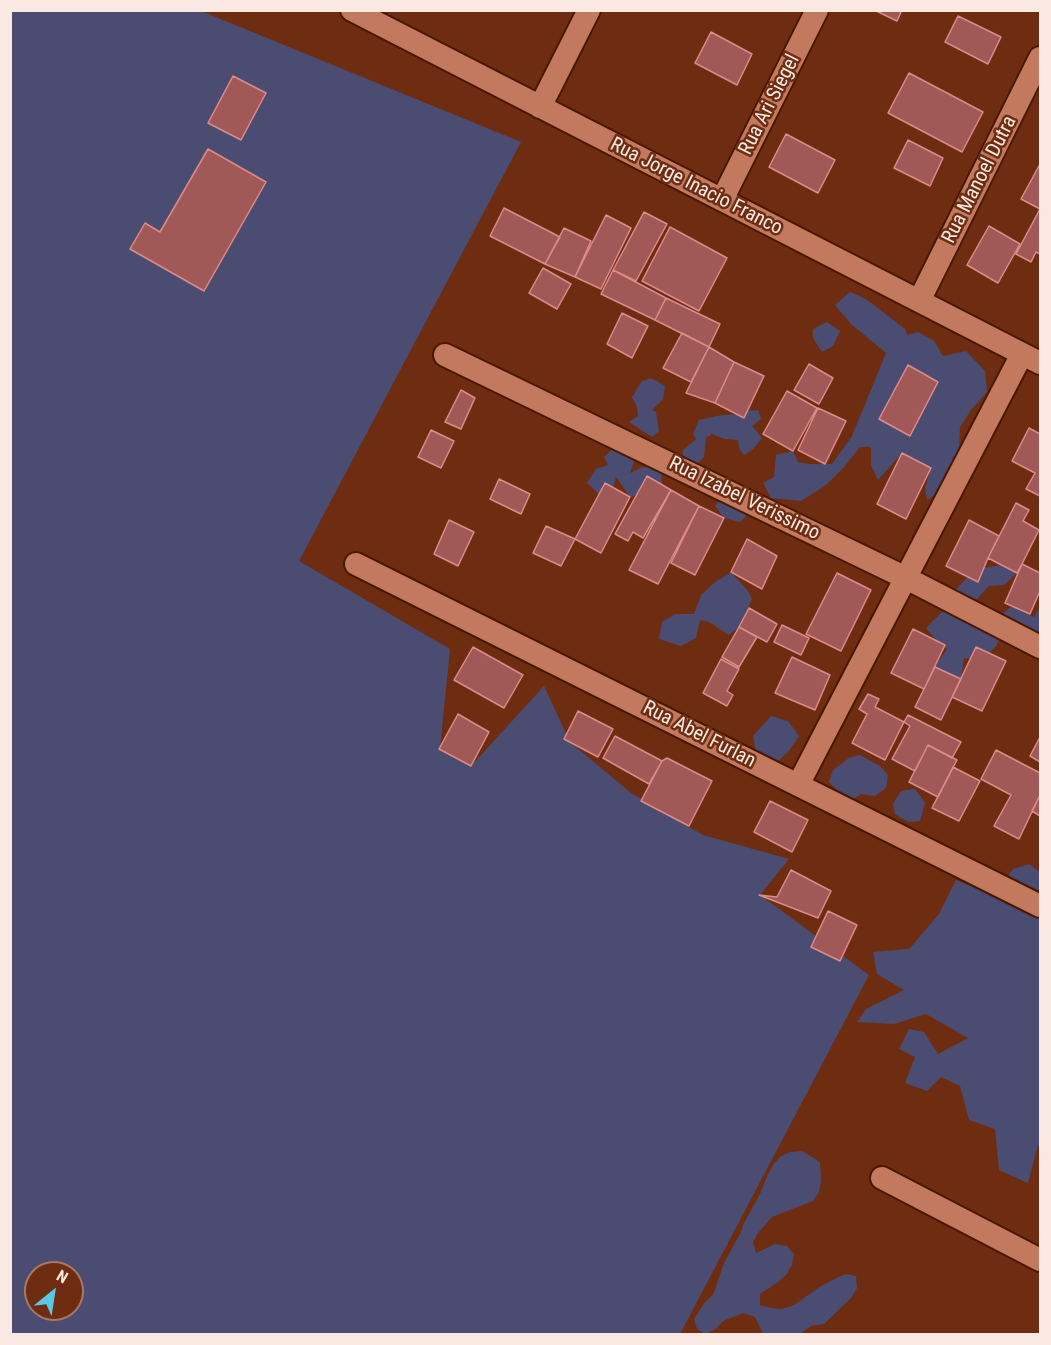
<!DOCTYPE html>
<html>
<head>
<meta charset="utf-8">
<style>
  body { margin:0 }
  #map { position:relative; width:1051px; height:1345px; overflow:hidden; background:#6e2d11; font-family:"Roboto Condensed",sans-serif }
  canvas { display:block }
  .frame { position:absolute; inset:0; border:12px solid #fae9e3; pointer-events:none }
  .north { position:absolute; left:24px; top:1261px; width:60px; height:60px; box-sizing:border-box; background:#6e2d11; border:2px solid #a67865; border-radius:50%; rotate:30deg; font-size:16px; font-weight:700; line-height:24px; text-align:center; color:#fae9e3 }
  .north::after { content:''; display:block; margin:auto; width:21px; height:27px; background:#5dc7e8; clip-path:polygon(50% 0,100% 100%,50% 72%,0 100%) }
</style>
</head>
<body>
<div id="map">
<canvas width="1051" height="1345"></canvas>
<div class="frame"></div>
<div class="north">N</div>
</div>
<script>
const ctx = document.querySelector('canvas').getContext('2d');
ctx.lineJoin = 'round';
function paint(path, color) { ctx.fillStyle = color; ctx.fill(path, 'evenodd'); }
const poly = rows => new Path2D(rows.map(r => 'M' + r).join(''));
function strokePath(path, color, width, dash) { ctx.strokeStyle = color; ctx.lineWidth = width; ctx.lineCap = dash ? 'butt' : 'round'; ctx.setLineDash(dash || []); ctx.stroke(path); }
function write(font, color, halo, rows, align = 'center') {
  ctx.font = font + ' "Roboto Condensed",sans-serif'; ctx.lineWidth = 5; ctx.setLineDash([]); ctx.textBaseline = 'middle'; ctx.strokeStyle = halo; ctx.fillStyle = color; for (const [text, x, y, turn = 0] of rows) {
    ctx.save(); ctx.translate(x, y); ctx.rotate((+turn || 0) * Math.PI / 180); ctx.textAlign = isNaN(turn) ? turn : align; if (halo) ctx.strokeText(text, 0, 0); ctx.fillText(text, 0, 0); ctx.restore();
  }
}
paint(poly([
  [10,11,201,11,521,142,299,561,450,649,440,749,471,766,544,686,570,742,631,793,703,835,789,859,760,895,869,975,680,1334,11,1334],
  [36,1273,72,1273,72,1309,36,1309],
  [850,292,866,299,905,329,907,335,918,332,934,341,943,356,966,351,985,371,987,392,971,410,960,427,959,448,953,469,943,489,927,500,925,488,931,468,902,453,878,480,871,465,871,447,860,447,845,466,826,485,801,501,771,498,763,483,774,477,776,455,793,451,798,462,809,464,832,464,852,436,886,353,851,324,835,305],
  [827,322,840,331,833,346,822,352,813,338,813,329],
  [651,378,665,386,663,399,652,410,656,412,659,431,652,437,629,422,638,416,637,407,632,397,642,381],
  [758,410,761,419,752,426,762,438,753,449,744,455,739,448,738,440,725,439,712,434,706,438,704,457,696,465,682,459,683,450,696,439,693,434,699,420,716,416,736,414,743,411],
  [618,444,635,459,630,473,643,467,661,468,662,485,647,492,630,497,616,477,613,488,599,494,587,483,596,469,608,465,604,457],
  [725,492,749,513,740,522,724,518,715,506],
  [1001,565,1017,573,1004,585,989,586,977,599,961,600,954,591,968,577,983,568],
  [731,572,748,591,752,599,739,627,729,635,709,622,700,620,696,638,681,646,659,639,662,622,675,614,694,614,701,595,714,583],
  [1012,606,1034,617,1040,607,1040,652,1000,616],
  [961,608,1004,630,996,646,982,661,964,658,961,679,935,667,947,649,936,640,926,628,942,612],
  [771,716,788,721,799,736,789,751,775,764,756,753,753,736],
  [860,755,880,766,888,775,886,788,875,796,861,794,852,800,840,793,829,782,833,770,849,758],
  [915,789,925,803,920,821,908,822,895,814,893,804,901,791],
  [1029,864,1040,872,1040,887,1036,893,1003,883,1013,869],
  [956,880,1002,899,1040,918,1040,1148,1038,1145,1028,1183,999,1170,995,1129,969,1120,960,1086,941,1077,927,1091,905,1083,915,1057,899,1049,909,1029,924,1032,938,1054,968,1038,926,1014,894,1024,857,1022,866,1009,904,990,877,974,873,952,909,949,939,914],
  [802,1151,820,1162,821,1181,819,1192,813,1201,772,1217,758,1233,753,1242,756,1253,775,1244,787,1246,794,1254,792,1265,786,1275,778,1282,760,1294,760,1305,771,1308,782,1309,794,1305,821,1286,845,1274,856,1276,857,1288,851,1298,824,1324,811,1326,800,1334,763,1334,755,1317,743,1313,723,1321,716,1329,705,1334,697,1329,694,1319,705,1302,713,1295,724,1263,740,1234,744,1223,760,1194,768,1174,773,1165,781,1156,790,1152]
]), '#4a4c72');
const building = poly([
  [874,10,902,10,897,21,874,10],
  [958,16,1001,37,988,64,945,42,958,16],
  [711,32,752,54,737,85,695,63,711,32],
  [909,73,983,112,962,152,888,113,909,73],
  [233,76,266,93,241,140,208,123,233,76],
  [786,134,835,160,818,193,769,167,786,134],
  [908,140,943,158,930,186,894,168,908,140],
  [208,149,266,182,204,291,130,249,145,223,160,232,208,149],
  [1040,164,1040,254,1036,252,1031,262,1016,254,1040,209,1021,199,1040,164],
  [504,208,560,237,545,264,490,236,504,208],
  [644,212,667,224,636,281,613,270,644,212],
  [606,215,631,228,601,289,575,277,606,215],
  [989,226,1020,244,998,283,967,265,989,226],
  [670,227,727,258,699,311,642,281,670,227],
  [564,228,591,241,575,277,545,264,564,228],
  [543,268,571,284,557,309,529,293,543,268],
  [613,270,666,298,655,320,601,294,613,270],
  [666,298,720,324,709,347,655,320,666,298],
  [622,313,648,326,632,358,607,344,622,313],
  [682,333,709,347,691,382,663,368,682,333],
  [709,347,734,362,715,403,686,393,709,347],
  [734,362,764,376,744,418,715,403,734,362],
  [809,364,833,378,819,404,794,390,809,364],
  [908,365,938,382,910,436,879,419,908,365],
  [461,390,475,398,461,429,445,422,461,390],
  [787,391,817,408,793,451,763,434,787,391],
  [818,408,846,421,825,464,798,450,818,408],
  [1029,428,1040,434,1040,496,1026,489,1035,473,1012,461,1029,428],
  [431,430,454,441,441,468,418,457,431,430],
  [902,453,931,468,906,519,877,504,902,453],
  [647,476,671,490,643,538,633,532,628,541,615,534,647,476],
  [499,479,530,494,521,514,490,499,499,479],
  [605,483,630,497,601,553,575,539,605,483],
  [671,490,699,506,658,584,629,570,671,490],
  [1016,503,1029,510,1023,521,1039,530,1022,564,1017,573,988,558,1016,503],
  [699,506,724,518,695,575,671,563,699,506],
  [449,520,474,532,458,566,434,554,449,520],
  [969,520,999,536,988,558,978,582,946,566,969,520],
  [546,526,575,539,561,566,533,553,546,526],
  [747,539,777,556,762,589,731,572,747,539],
  [1022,564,1040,573,1040,591,1030,614,1005,603,1022,564],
  [837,573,871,590,841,651,806,634,837,573],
  [749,608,777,624,767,642,739,627,749,608],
  [782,625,809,638,801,655,774,642,782,625],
  [739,627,757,637,739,667,722,657,739,627],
  [913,629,945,645,924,689,891,673,913,629],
  [473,647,523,675,504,708,454,680,473,647],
  [976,647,1006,661,982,711,952,697,976,647],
  [792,657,830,675,815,710,775,693,792,657],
  [721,659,739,669,727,691,733,695,727,706,703,693,721,659],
  [935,667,961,679,941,720,915,707,935,667],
  [868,694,879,699,875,707,904,722,885,760,852,743,867,714,859,709,868,694],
  [578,711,613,729,598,757,564,739,578,711],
  [458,714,489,732,471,766,439,749,458,714],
  [908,715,961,742,952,758,928,745,915,771,892,759,910,726,904,722,908,715],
  [615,736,662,761,649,784,603,758,615,736],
  [1040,737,1040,762,1030,756,1040,737],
  [928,745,957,760,938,797,909,782,928,745],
  [996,750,1040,773,1040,795,1019,839,994,826,1011,795,981,779,996,750],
  [667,758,712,781,689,826,641,801,662,761,667,758],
  [953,767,980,781,959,821,932,808,953,767],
  [1040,795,1040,816,1032,811,1040,795],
  [770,801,808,820,792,852,754,832,770,801],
  [791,870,831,891,818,918,759,895,777,897,791,870],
  [828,911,857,925,840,961,811,947,828,911]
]);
paint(building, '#a15958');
strokePath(building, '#dd8b89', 1.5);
const street = poly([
  [352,10,1040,363],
  [540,107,589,10],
  [722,200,817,10],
  [919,301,1040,58],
  [445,355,906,578,1040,647],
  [356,564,1040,906],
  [798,785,1022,354],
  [882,1178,1040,1260]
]);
strokePath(street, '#491803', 26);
strokePath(street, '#c3795e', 22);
write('20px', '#fae9e3', '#6e2d11', [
  ["Rua Ari Siegel",770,105,-63],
  ["Rua Manoel Dutra",980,180,-63],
  ["Rua Jorge Inacio Franco",696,187,27],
  ["Rua Izabel Verissimo",744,499,26],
  ["Rua Abel Furlan",699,735,27]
]);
</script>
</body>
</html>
